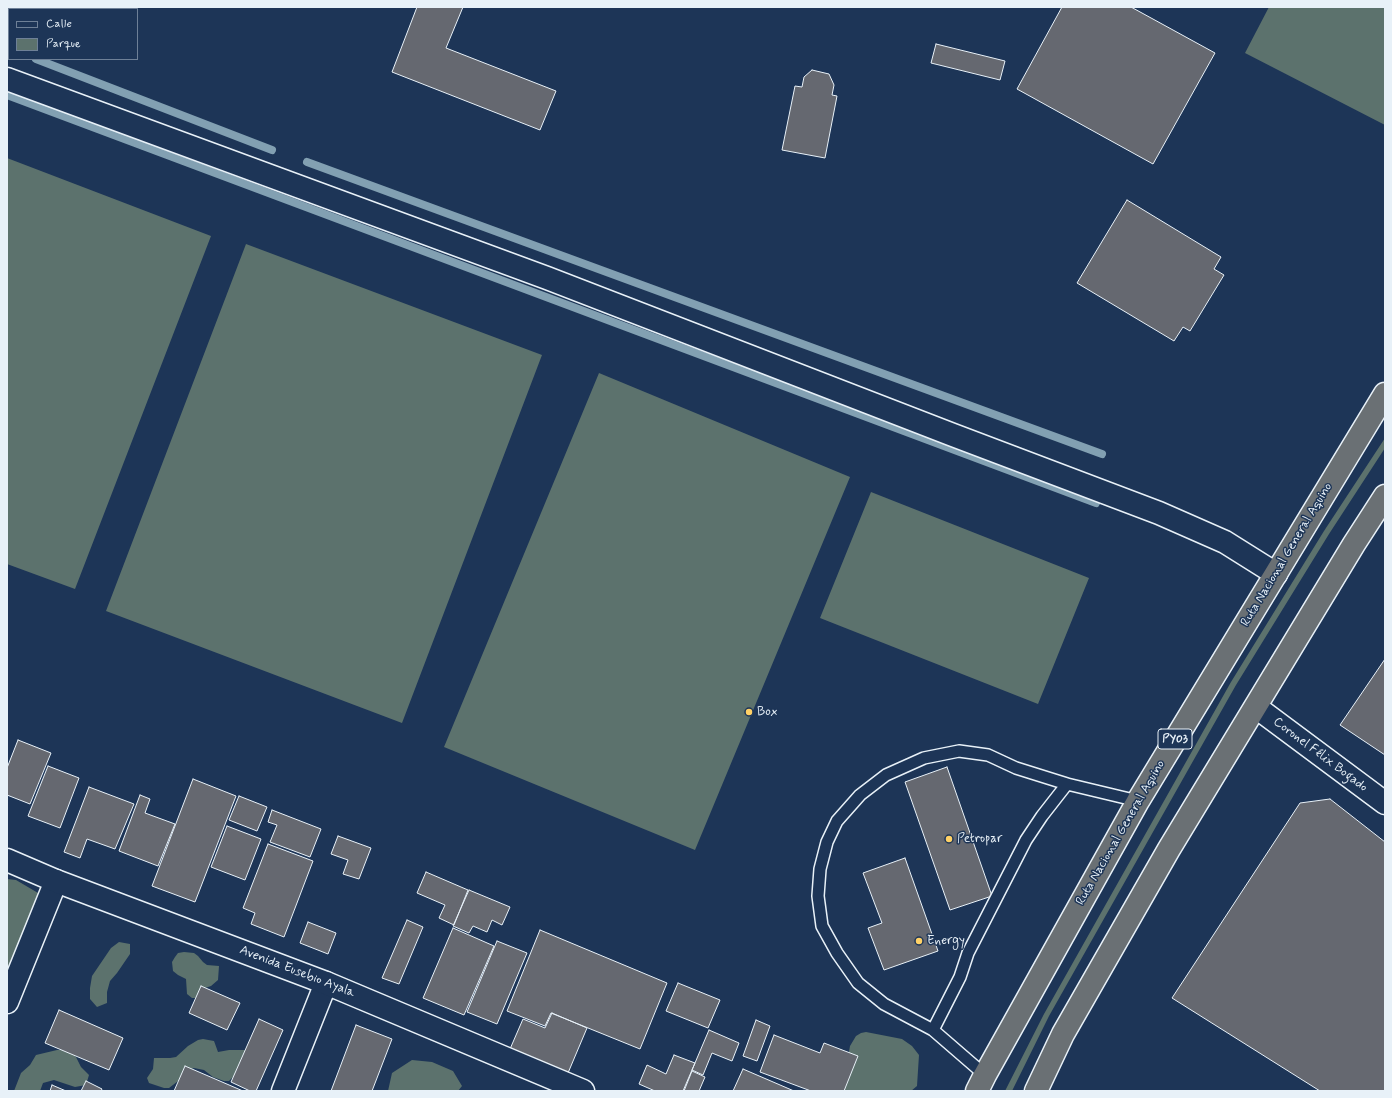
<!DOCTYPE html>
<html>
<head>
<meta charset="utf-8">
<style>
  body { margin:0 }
  #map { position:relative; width:1392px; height:1098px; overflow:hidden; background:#1d3557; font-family:Mynerve,sans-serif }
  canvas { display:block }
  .frame { position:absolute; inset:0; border:8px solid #e8f1f8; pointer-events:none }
  .legend { position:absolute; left:8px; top:8px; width:130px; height:52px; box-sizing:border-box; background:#1d3557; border:1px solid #6e8097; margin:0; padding:5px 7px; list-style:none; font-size:12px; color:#e8f1f8 }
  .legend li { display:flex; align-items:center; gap:8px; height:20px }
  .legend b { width:20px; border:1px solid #6e8097 }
</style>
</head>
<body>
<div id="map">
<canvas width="1392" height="1098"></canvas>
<div class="frame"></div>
<ul class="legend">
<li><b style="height:5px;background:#1d3557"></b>Calle</li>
<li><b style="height:11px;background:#5c726d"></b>Parque</li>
</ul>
</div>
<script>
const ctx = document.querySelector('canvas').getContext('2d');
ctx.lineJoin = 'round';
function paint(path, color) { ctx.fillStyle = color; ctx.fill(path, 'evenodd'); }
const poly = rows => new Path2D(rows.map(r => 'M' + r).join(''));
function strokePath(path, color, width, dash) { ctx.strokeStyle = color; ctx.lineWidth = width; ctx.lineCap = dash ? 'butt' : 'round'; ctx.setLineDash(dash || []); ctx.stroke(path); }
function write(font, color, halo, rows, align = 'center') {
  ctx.font = font + ' Mynerve,sans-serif'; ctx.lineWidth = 3; ctx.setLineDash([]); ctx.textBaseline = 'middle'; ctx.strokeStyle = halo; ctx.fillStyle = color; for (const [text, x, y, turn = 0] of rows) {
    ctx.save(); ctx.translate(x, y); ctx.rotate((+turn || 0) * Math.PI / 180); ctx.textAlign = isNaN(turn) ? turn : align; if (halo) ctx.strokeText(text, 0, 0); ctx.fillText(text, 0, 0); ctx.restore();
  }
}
paint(poly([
  [1269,7,1385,7,1385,125,1245,53],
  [7,158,211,236,75,589,7,564],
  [246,244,542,355,402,723,106,611],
  [599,373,850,477,695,850,444,747],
  [1385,438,1385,448,1329,534,1236,685,1049,1016,1012,1091,1005,1091,1044,1014,1231,682,1324,531],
  [871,492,1089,578,1038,704,820,618],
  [7,879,16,880,50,900,7,997],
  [119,942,130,944,130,954,117,973,110,981,107,992,107,1003,97,1007,90,999,90,988,92,976,111,948],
  [184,952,194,953,198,956,203,962,207,965,219,966,218,980,211,986,202,989,196,998,192,998,187,994,186,979,178,975,173,971,172,962,175,957,178,953],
  [866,1032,902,1039,912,1046,919,1055,917,1086,911,1091,842,1091,850,1046,856,1036,861,1033],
  [203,1039,214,1041,218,1052,229,1050,247,1050,244,1078,233,1077,229,1081,224,1081,213,1077,204,1070,194,1068,189,1070,182,1078,169,1088,164,1088,149,1083,147,1078,153,1069,154,1058,170,1058,176,1057,188,1046,198,1040],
  [57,1050,68,1050,76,1057,81,1067,89,1075,86,1085,75,1087,54,1080,43,1083,40,1091,14,1091,21,1073,30,1065,36,1055],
  [412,1060,432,1062,453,1071,462,1086,458,1091,388,1091,392,1073]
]), '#5c726d');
strokePath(poly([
  [7,48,9,49],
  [36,59,272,150],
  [7,95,1096,503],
  [307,162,1102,454]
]), '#82a0b2', 8);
const building = poly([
  [417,7,463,7,446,48,556,91,540,130,392,72,417,7],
  [1062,7,1131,7,1215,53,1153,164,1017,89,1062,7],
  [936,44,1005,61,1000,80,931,63,936,44],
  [812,70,829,74,834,85,832,95,837,96,825,158,782,150,795,86,802,87,804,77,812,70],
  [1127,200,1221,257,1214,269,1224,275,1190,331,1183,327,1174,341,1077,283,1127,200],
  [1385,659,1385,755,1340,725,1385,659],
  [18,740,51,753,30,804,7,795,7,768,18,740],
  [48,766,79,778,60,828,28,816,48,766],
  [947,767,992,896,950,910,905,782,947,767],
  [193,779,236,796,195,902,152,886,193,779],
  [89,787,134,804,115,849,87,839,80,858,64,852,89,787],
  [140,795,150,799,145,813,175,824,158,866,119,851,140,795],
  [239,796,267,807,257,831,229,820,239,796],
  [1330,799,1385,842,1385,1091,1320,1091,1172,998,1300,803,1330,799],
  [272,810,321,829,310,857,270,842,277,825,268,822,272,810],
  [227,826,261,839,245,880,211,867,227,826],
  [338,836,371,848,359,879,343,874,348,860,331,854,338,836],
  [268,844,313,861,284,937,251,924,255,913,243,908,268,844],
  [905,858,938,951,884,970,868,928,882,923,863,873,905,858],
  [426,872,468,890,454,925,439,918,445,905,417,893,426,872],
  [469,890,510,907,502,925,492,920,487,932,473,926,469,933,453,926,469,890],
  [407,920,423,927,399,984,382,978,407,920],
  [308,922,336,933,328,954,300,943,308,922],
  [453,928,494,946,464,1015,423,998,453,928],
  [540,930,667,983,640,1049,551,1013,545,1026,507,1011,540,930],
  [497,941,527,953,497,1024,467,1012,497,941],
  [678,983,720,1000,708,1028,666,1011,678,983],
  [201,986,240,1003,227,1030,189,1013,201,986],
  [59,1010,123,1038,109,1070,45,1043,59,1010],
  [552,1013,587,1028,568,1073,510,1049,523,1019,545,1028,552,1013],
  [259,1019,283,1030,256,1091,250,1091,231,1082,259,1019],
  [756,1020,770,1026,757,1061,743,1056,756,1020],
  [356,1025,392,1039,372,1091,331,1091,356,1025],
  [709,1030,739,1043,732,1061,712,1053,703,1075,692,1070,709,1030],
  [774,1035,820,1053,824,1043,858,1056,844,1091,811,1091,760,1072,774,1035],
  [674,1055,695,1063,683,1091,655,1091,639,1084,647,1065,666,1074,674,1055],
  [185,1066,243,1091,174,1091,185,1066],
  [743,1069,794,1091,733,1091,743,1069],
  [692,1071,705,1077,699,1091,684,1091,692,1071],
  [86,1081,102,1089,101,1091,81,1091,86,1081],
  [52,1085,66,1091,50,1091,52,1085]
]);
paint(building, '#656870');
strokePath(building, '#e8f1f8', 1);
const service = poly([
  [933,1030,884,1004,858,983,837,953,822,926,818,896,820,869,827,842,837,821,860,795,886,775,924,758,959,751,988,755,1016,768,1067,784],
  [985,1075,933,1030,960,977,968,953,1026,840,1042,816,1067,784,1138,801]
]);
const minor = poly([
  [1256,707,1385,803],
  [7,1002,56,881],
  [283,1091,326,983]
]);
const tertiary = poly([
  [7,79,547,278,953,435,1159,513,1225,542,1276,574],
  [7,860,56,881,326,983,583,1091]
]);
const trunk = poly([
  [977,1091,985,1075,1138,801,1385,394],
  [1036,1091,1063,1034,1169,849,1354,544,1385,496]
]);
strokePath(service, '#e8f1f8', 14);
strokePath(minor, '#e8f1f8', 25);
strokePath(tertiary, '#e8f1f8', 25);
strokePath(trunk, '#e8f1f8', 25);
strokePath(service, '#1d3557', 11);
strokePath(minor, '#1d3557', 22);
strokePath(tertiary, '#1d3557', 22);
strokePath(trunk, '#6a7074', 22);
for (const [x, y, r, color] of [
  [749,712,4,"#ffd166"],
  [949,839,4,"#ffd166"],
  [919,941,4,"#ffd166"]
]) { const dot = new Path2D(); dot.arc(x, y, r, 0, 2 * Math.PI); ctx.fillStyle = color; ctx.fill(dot); strokePath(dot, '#1d3557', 1.5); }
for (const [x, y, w] of [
  [1175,739,34]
]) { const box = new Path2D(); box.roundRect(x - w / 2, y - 10, w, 20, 3); ctx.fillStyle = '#1d3557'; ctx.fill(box); strokePath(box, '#e8f1f8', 1); }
write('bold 12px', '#e8f1f8', null, [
  ["PY03",1175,739]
]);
write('13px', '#e8f1f8', '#1d3557', [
  ["Ruta Nacional General Aquino",1287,555,-59],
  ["Coronel Félix Bogado",1320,755,37],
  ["Ruta Nacional General Aquino",1121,833,-60],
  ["Avenida Eusebio Ayala",297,972,21]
]);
write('13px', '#e8f1f8', '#1d3557', [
  ["Box",757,712],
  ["Petropar",957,839],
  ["Energy",927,941]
], 'left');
</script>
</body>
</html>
